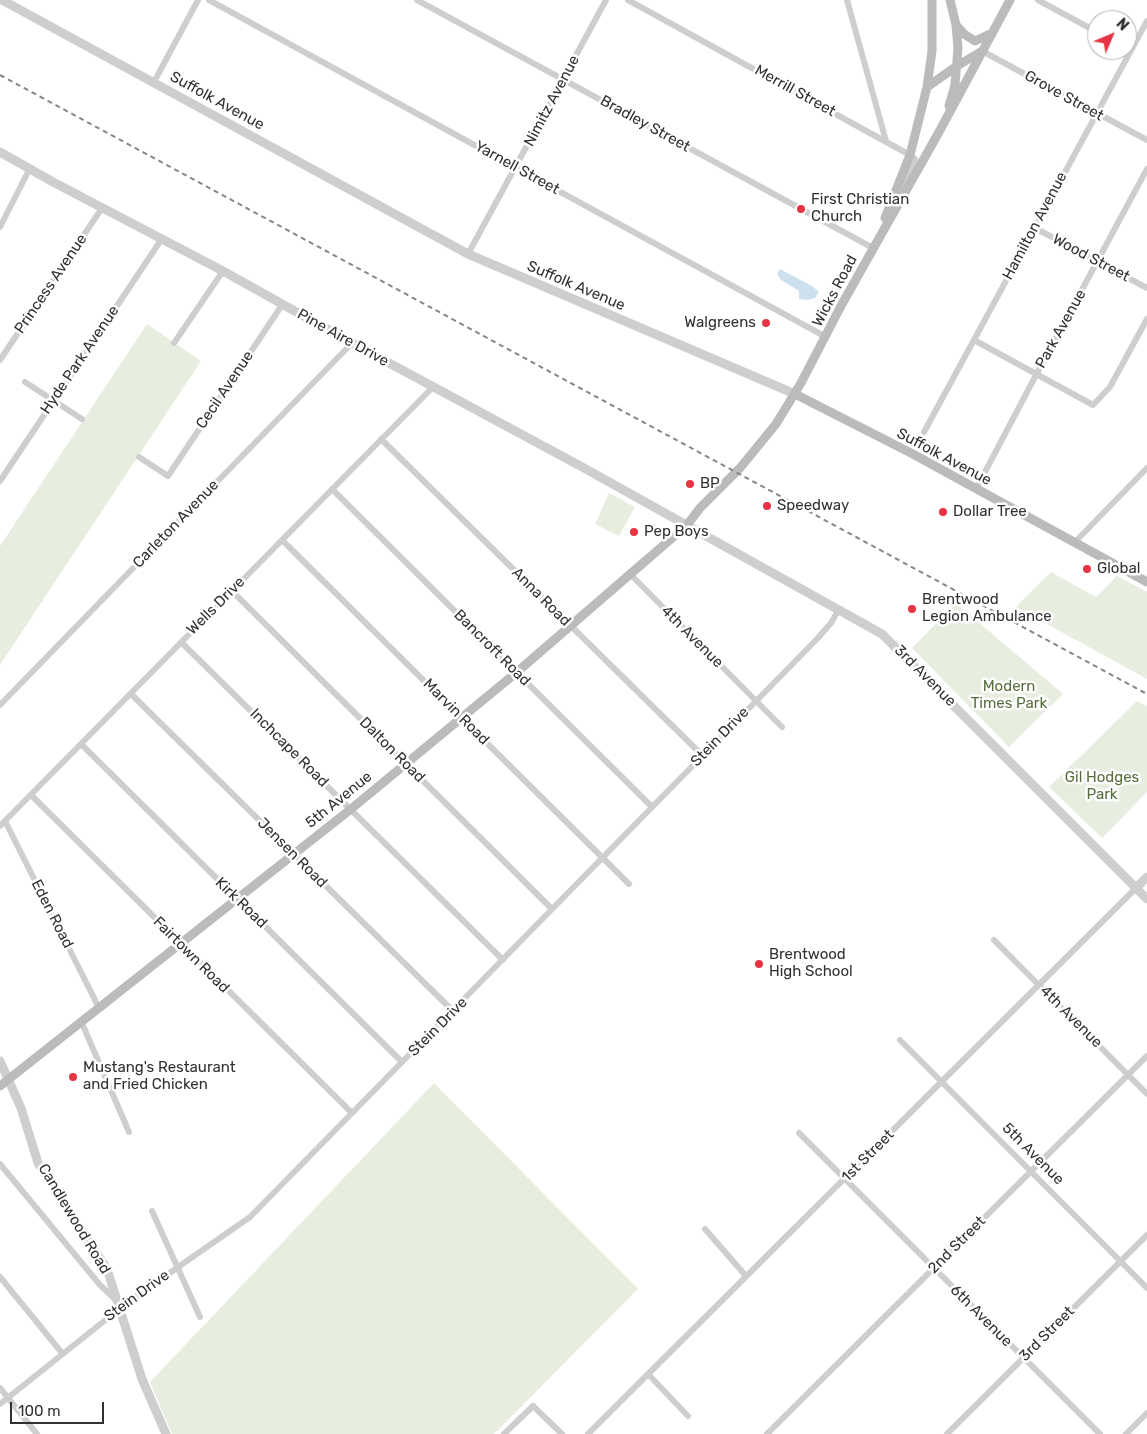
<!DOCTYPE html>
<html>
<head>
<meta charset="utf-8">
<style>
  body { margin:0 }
  #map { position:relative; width:1147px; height:1434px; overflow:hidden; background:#fff; font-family:Rubik,sans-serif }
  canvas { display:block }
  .north { position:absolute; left:1087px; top:10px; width:50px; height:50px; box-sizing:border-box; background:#fff; border:1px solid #adadad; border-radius:50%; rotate:45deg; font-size:14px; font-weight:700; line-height:20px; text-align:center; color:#313131 }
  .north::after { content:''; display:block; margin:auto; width:18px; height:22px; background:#e73444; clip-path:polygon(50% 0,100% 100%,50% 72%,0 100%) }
  .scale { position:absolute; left:10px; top:1402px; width:94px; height:22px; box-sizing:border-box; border:2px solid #313131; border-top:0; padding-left:6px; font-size:15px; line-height:18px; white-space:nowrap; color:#313131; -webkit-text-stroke:4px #fff; paint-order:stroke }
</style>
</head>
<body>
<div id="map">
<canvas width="1147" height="1434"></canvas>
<div class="north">N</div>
<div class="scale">100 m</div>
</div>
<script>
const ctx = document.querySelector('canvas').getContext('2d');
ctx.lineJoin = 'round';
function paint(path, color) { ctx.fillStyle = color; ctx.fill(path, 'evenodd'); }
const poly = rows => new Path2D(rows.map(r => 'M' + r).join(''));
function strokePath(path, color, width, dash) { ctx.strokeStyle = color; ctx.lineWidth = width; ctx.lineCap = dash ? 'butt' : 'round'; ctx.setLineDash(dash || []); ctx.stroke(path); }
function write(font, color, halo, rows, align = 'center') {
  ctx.font = font + ' Rubik,sans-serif'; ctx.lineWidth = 5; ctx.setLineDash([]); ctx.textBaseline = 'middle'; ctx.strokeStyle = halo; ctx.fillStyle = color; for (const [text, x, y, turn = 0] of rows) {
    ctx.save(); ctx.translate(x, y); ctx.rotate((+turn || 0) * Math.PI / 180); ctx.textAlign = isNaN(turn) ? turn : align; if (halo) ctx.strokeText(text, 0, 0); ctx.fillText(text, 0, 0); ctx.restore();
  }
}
paint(poly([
  [147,324,201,361,0,665,0,546],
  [609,493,635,507,619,536,595,524],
  [1051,572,1096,597,1117,576,1147,592,1147,679,1016,607],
  [956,603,1063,694,1009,747,912,648],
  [1137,701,1147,706,1147,792,1102,838,1049,787],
  [434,1083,638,1289,494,1434,172,1434,150,1382]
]), '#e7eedf');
paint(poly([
  [780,269,812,286,819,292,815,298,808,300,799,299,799,291,781,280,777,274]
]), '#cce1ed');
strokePath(poly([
  [209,0,826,337],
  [417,0,873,248],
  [628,0,910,155,915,159,904,187],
  [847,0,886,141],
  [1038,0,1097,32],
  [982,51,1147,140],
  [154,82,198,0],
  [0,227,30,168],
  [1035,228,1147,288],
  [468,254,606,0],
  [974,340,1093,405,1110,387,1147,319],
  [174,343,223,271],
  [0,360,102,208],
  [25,382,82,419],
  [924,432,1147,21],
  [381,439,702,755],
  [139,457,168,476,282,305],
  [0,481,161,240],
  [332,489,652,807],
  [976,489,1036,375,1147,169],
  [282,540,629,884],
  [1074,543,1147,468],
  [629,573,782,727],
  [232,591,552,909],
  [181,642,503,960],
  [131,694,453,1011],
  [0,705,352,343],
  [81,744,402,1062],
  [31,795,352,1113],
  [5,821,99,1008],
  [0,826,433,387],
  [994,940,1147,1094],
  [81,1021,129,1132],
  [900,1040,1147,1288],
  [799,1133,1100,1434],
  [0,1164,100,1285,116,1300],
  [152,1211,200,1317],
  [705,1229,746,1276],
  [0,1277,62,1353],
  [648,1374,688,1416],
  [0,1388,37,1434],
  [0,1404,128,1302,250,1217,817,639,831,623,839,609],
  [504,1434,533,1406,562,1434],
  [588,1434,1136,888],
  [767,1434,1147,1056],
  [947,1434,1147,1235],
  [1126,1434,1147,1413]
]), '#cecece', 6);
strokePath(poly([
  [2,0,468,254,795,394],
  [0,152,53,182,223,271,352,343,584,468,882,634,1147,899],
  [1136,888,1147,877],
  [0,1061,21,1108,38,1163,107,1269,142,1379,166,1434]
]), '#cecece', 9);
strokePath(poly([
  [956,25,964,34,975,41,990,34],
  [927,87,957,66,982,51],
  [949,106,955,85,958,48,956,25,950,0],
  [885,218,910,155,927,87,932,51,932,0],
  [795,394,911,453,1147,582],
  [0,1086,351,809,517,672,687,525,700,508,740,468,776,424,801,383,842,304,939,132,1010,0]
]), '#bbb', 9);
strokePath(poly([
  [0,75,1147,694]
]), '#868686', 2, [5, 4]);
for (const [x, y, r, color] of [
  [801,209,5,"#e73444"],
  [766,323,5,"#e73444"],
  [690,484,5,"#e73444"],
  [767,506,5,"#e73444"],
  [943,512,5,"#e73444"],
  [634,532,5,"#e73444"],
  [1087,569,5,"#e73444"],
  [912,609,5,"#e73444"],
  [759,964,5,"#e73444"],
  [73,1077,5,"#e73444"]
]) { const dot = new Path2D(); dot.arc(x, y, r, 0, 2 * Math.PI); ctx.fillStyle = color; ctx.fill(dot); strokePath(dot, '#fff', 2); }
write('15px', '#313131', '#fff', [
  ["Merrill Street",795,91,29],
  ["Grove Street",1064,96,29],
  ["Suffolk Avenue",217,101,29],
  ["Nimitz Avenue",552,101,-62],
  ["Bradley Street",645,124,29],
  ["Yarnell Street",517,168,29],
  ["Hamilton Avenue",1035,226,-62],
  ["Wood Street",1091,258,28],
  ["Princess Avenue",51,284,-56],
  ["Suffolk Avenue",576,286,23],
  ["Wicks Road",835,291,-62],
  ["Park Avenue",1061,329,-61],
  ["Pine Aire Drive",343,338,29],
  ["Hyde Park Avenue",80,360,-56],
  ["Cecil Avenue",225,390,-56],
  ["Suffolk Avenue",944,457,28],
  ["Carleton Avenue",176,524,-46],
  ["Anna Road",541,597,45],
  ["Wells Drive",216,606,-45],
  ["4th Avenue",692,637,45],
  ["Bancroft Road",492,648,45],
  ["3rd Avenue",925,676,45],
  ["Marvin Road",456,712,45],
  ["Stein Drive",720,737,-46],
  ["Inchcape Road",289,748,45],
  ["Dalton Road",392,750,45],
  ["5th Avenue",339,800,-39],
  ["Jensen Road",292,853,45],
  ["Kirk Road",241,903,44],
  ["Eden Road",52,914,63],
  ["Fairtown Road",191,955,45],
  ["4th Avenue",1071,1017,45],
  ["Stein Drive",438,1027,-45],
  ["5th Avenue",1033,1154,45],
  ["1st Street",868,1156,-45],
  ["Candlewood Road",74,1219,59],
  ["2nd Street",957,1245,-45],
  ["Stein Drive",137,1296,-36],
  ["6th Avenue",981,1316,45],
  ["3rd Street",1047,1334,-45]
]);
write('15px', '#313131', '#fff', [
  ["First Christian",811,200],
  ["Church",811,217],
  ["Walgreens",756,323,"right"],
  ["BP",700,484],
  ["Speedway",777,506],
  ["Dollar Tree",953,512],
  ["Pep Boys",644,532],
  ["Global",1097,569],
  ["Brentwood",922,600],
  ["Legion Ambulance",922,617],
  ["Brentwood",769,955],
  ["High School",769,972],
  ["Mustang's Restaurant",83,1068],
  ["and Fried Chicken",83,1085]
], 'left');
write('15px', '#556e3d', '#fff', [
  ["Modern",1009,687],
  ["Times Park",1009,704],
  ["Gil Hodges",1102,778],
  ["Park",1102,795]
]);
</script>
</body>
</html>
